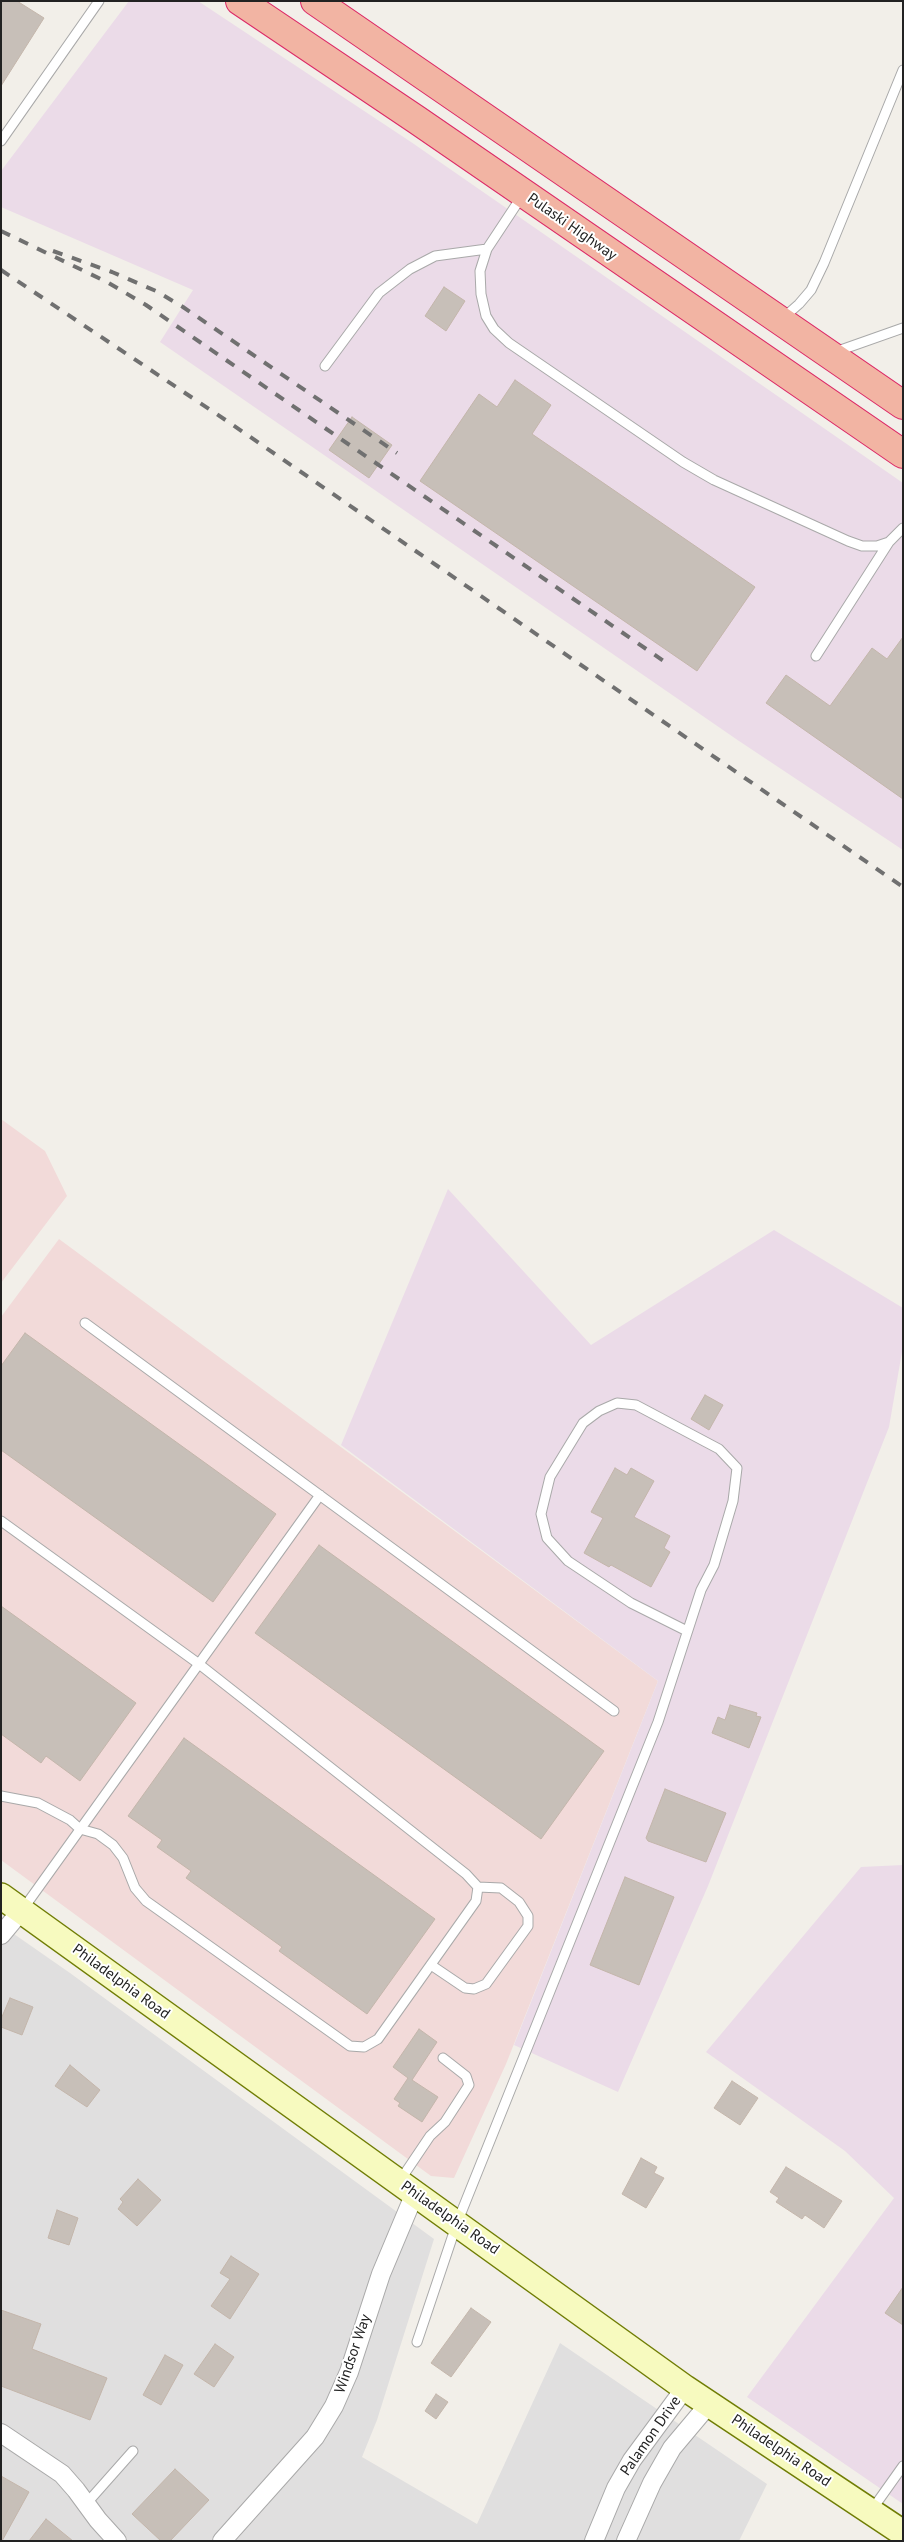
<!DOCTYPE html>
<html>
<head>
<meta charset="utf-8">
<style>
  body { margin:0 }
  #map { position:relative; width:904px; height:2542px; overflow:hidden; background:#f2efe9; font-family:"PT Sans",sans-serif }
  canvas { display:block }
  .frame { position:absolute; inset:0; border:2px solid #222; pointer-events:none }
</style>
</head>
<body>
<div id="map">
<canvas width="904" height="2542"></canvas>
<div class="frame"></div>
</div>
<script>
const ctx = document.querySelector('canvas').getContext('2d');
ctx.lineJoin = 'round';
function paint(path, color) { ctx.fillStyle = color; ctx.fill(path, 'evenodd'); }
const poly = rows => new Path2D(rows.map(r => 'M' + r).join(''));
function strokePath(path, color, width, dash) { ctx.strokeStyle = color; ctx.lineWidth = width; ctx.lineCap = dash ? 'butt' : 'round'; ctx.setLineDash(dash || []); ctx.stroke(path); }
function write(font, color, halo, rows, align = 'center') {
  ctx.font = font + ' "PT Sans",sans-serif'; ctx.lineWidth = 4; ctx.setLineDash([]); ctx.textBaseline = 'middle'; ctx.strokeStyle = halo; ctx.fillStyle = color; for (const [text, x, y, turn = 0] of rows) {
    ctx.save(); ctx.translate(x, y); ctx.rotate((+turn || 0) * Math.PI / 180); ctx.textAlign = isNaN(turn) ? turn : align; if (halo) ctx.strokeText(text, 0, 0); ctx.fillText(text, 0, 0); ctx.restore();
  }
}
paint(poly([
  [1,1925,70,1973,434,2239,377,2420,362,2457,477,2524,560,2343,767,2484,739,2541,1,2541]
]), '#e0dfdf');
paint(poly([
  [1,1119,45,1151,67,1196,1,1283],
  [59,1239,658,1681,506,2064,454,2178,431,2176,1,1860,1,1317]
]), '#f2dad9');
paint(poly([
  [129,1,198,1,411,142,903,483,903,850,739,741,160,342,193,290,1,207,1,171],
  [448,1189,591,1345,774,1230,903,1308,903,1346,889,1427,708,1886,618,2092,514,2045,658,1681,341,1445],
  [903,1865,903,2504,747,2397,894,2198,845,2151,706,2052,861,1867]
]), '#ebdbe8');
const building = poly([
  [1,1,17,1,44,18,1,86,1,1],
  [444,287,465,301,446,331,425,316,444,287],
  [515,380,551,405,532,434,755,587,697,671,420,481,479,394,497,407,515,380],
  [352,417,392,445,369,478,329,450,352,417],
  [903,637,903,799,766,703,786,675,830,706,872,648,887,659,903,637],
  [25,1333,276,1514,213,1602,1,1450,1,1366,25,1333],
  [705,1395,723,1405,709,1430,691,1419,705,1395],
  [615,1468,627,1475,631,1468,654,1481,634,1517,670,1536,664,1548,670,1552,651,1587,611,1565,609,1567,584,1553,603,1518,591,1512,615,1468],
  [319,1545,604,1751,541,1839,255,1633,319,1545],
  [1,1606,136,1703,80,1781,46,1756,41,1763,1,1734,1,1606],
  [730,1705,757,1713,756,1716,761,1717,749,1748,712,1733,718,1717,725,1720,730,1705],
  [184,1738,435,1919,367,2014,279,1951,282,1947,186,1878,191,1871,157,1847,162,1840,128,1816,184,1738],
  [665,1789,726,1813,706,1862,648,1841,646,1838,665,1789],
  [625,1877,674,1897,639,1985,590,1965,625,1877],
  [10,1998,33,2007,22,2035,1,2027,1,2019,10,1998],
  [419,2029,437,2042,412,2080,438,2097,422,2122,398,2106,400,2103,394,2099,408,2078,393,2067,419,2029],
  [70,2065,100,2090,87,2107,55,2086,70,2065],
  [732,2081,758,2098,740,2125,714,2108,732,2081],
  [641,2158,657,2167,654,2173,664,2178,646,2208,622,2194,641,2158],
  [786,2167,842,2201,824,2228,805,2215,802,2219,776,2202,779,2198,770,2192,786,2167],
  [138,2179,161,2200,137,2226,118,2209,123,2202,120,2199,138,2179],
  [57,2210,78,2218,69,2245,48,2238,57,2210],
  [231,2256,259,2274,230,2319,211,2306,230,2279,220,2273,231,2256],
  [903,2287,903,2325,885,2313,903,2287],
  [471,2308,491,2322,451,2377,431,2363,471,2308],
  [1,2310,41,2324,32,2349,107,2378,90,2420,1,2386,1,2310],
  [215,2344,234,2357,214,2387,194,2374,215,2344],
  [165,2355,183,2365,161,2405,143,2395,165,2355],
  [436,2394,448,2402,436,2419,425,2411,436,2394],
  [175,2469,209,2500,170,2541,161,2541,132,2514,175,2469],
  [1,2476,29,2492,2,2541,1,2541,1,2476],
  [46,2519,73,2541,29,2541,46,2519]
]);
paint(building, '#c7bfb8');
strokePath(building, '#c4b6ab', 1);
const service = poly([
  [1,141,99,1],
  [522,196,487,249,480,271,481,294,486,316,494,329,509,343,683,462,714,480,848,541,862,546,877,546,889,542],
  [782,319,799,304,811,290,824,263,903,70],
  [835,352,903,328],
  [325,366,379,293,410,269,435,256,487,249],
  [816,656,889,542,903,528],
  [85,1323,614,1711],
  [1,1521,199,1664,466,1874,478,1887,476,1901,378,2039,364,2047,350,2046,146,1901,135,1888,123,1858,113,1845,98,1834,80,1829,70,1820,38,1803,1,1796],
  [23,1909,320,1495],
  [431,1965,465,1988,474,1989,486,1984,528,1926,528,1916,519,1902,501,1888,478,1887],
  [399,2182,430,2136,445,2122,469,2085,466,2076,443,2058],
  [417,2342,457,2223,658,1722,701,1590,714,1565,733,1501,737,1468,719,1449,636,1405,617,1403,599,1411,583,1423,550,1477,541,1514,547,1538,568,1561,631,1603,687,1631],
  [86,2504,133,2451],
  [871,2511,903,2466]
]);
const minor = poly([
  [1,1935,21,1911],
  [1,2433,62,2474,76,2490,98,2520,117,2541],
  [222,2541,315,2437,334,2406,349,2372,381,2274,415,2193],
  [594,2541,616,2488,632,2460,685,2388],
  [626,2541,652,2483,672,2448,709,2404]
]);
const secondary = poly([
  [1,1896,685,2388,903,2533]
]);
const trunk = poly([
  [240,1,417,120,903,454],
  [315,1,903,405]
]);
strokePath(service, '#a9a9a9', 11);
strokePath(minor, '#a9a9a9', 20);
strokePath(secondary, '#707d05', 28);
strokePath(trunk, '#dc2a67', 30);
strokePath(service, '#fff', 9);
strokePath(minor, '#fff', 18);
strokePath(secondary, '#f7fabf', 25);
strokePath(trunk, '#f2b4a3', 28);
strokePath(poly([
  [1,231,107,282,146,305,668,664],
  [53,251,112,272,156,291,183,307,397,453],
  [1,270,230,423,903,887]
]), '#707070', 4, [10, 10]);
write('15px', '#222', '#fff', [
  ["Pulaski Highway",572,227,35],
  ["Philadelphia Road",121,1982,36],
  ["Philadelphia Road",450,2218,35],
  ["Windsor Way",353,2354,-71],
  ["Palamon Drive",651,2436,-55],
  ["Philadelphia Road",781,2451,34]
]);
</script>
</body>
</html>
